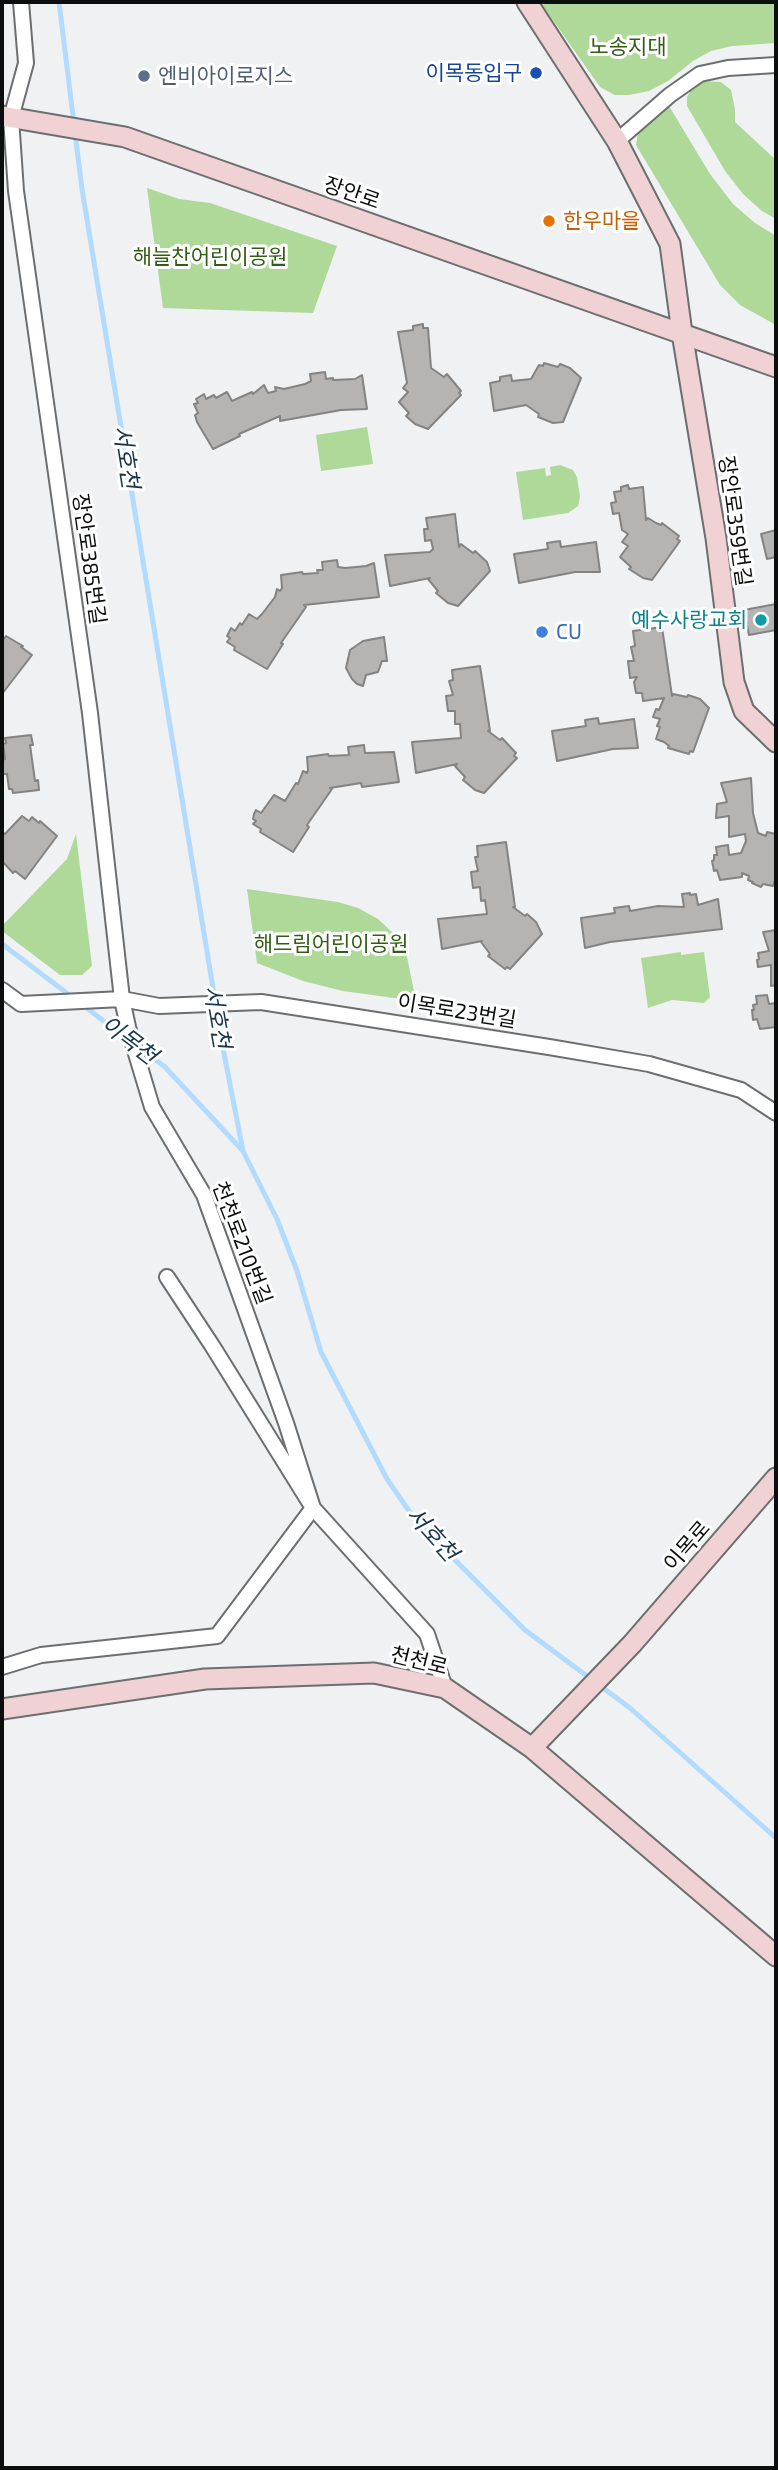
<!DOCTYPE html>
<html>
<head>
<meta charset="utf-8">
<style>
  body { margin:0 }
  #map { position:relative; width:778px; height:2470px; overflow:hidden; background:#eff1f3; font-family:"Exo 2",sans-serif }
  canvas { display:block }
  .frame { position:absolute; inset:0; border:4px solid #0c0d0d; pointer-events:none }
</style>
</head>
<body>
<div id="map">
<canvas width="778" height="2470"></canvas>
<div class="frame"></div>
</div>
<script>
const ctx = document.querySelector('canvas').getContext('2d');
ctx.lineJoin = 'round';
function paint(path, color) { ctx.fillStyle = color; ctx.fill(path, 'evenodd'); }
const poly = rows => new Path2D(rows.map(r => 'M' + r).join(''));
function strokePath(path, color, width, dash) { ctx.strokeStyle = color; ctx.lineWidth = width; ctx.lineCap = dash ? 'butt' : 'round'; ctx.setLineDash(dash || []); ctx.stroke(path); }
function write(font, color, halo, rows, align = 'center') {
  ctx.font = font + ' "Exo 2","Noto Sans KR",sans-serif'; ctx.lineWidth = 6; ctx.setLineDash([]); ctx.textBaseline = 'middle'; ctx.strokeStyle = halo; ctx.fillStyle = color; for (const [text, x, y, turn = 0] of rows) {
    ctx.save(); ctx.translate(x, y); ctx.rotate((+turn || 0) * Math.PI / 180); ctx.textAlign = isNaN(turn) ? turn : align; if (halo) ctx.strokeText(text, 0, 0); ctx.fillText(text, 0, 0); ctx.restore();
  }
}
paint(poly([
  [540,2,776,2,776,43,732,46,711,51,693,61,668,81,649,91,629,95,615,95,600,87],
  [705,81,721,82,731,90,735,109,735,122,776,160,776,219,762,211,743,194,725,171,687,106,687,97,693,86],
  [669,106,710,174,733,204,755,223,776,236,776,325,740,305,720,285,636,145,638,132],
  [147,188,179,199,210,203,337,246,313,313,163,308],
  [367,427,373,464,321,471,316,435],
  [560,465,573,470,577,477,580,497,578,506,568,513,523,520,516,472,545,468,546,476,551,475,550,467],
  [76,834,92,966,82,975,60,975,2,931,2,926,67,859],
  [247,889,338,902,358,908,378,919,394,934,407,957,416,1001,343,991,303,981,257,963],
  [681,952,681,955,704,952,710,997,704,1003,672,1000,648,1008,641,958]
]), '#aed999');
strokePath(poly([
  [59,2,74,124],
  [75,133,82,189,222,1043,243,1151,277,1219,297,1271,321,1352,387,1479,416,1521,525,1630,630,1708,776,1838],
  [2,944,72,997],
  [83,1005,128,1040],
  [139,1048,164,1066,243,1151]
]), '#b2dbfe', 5);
const building = poly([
  [423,324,423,328,428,328,431,368,444,377,447,374,461,391,459,393,461,395,428,429,415,424,406,416,409,413,399,402,408,392,403,388,407,383,398,332,413,330,413,326,423,324],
  [544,363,558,367,560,364,570,368,581,378,563,422,553,423,538,417,539,414,526,405,494,411,490,383,500,381,500,377,511,375,512,381,531,379,539,365,543,366,544,363],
  [325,372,326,379,333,378,333,380,355,379,362,375,367,409,341,410,280,421,280,416,239,434,240,436,213,449,197,422,195,415,198,413,194,404,198,403,196,399,204,394,206,399,214,395,216,398,227,392,232,401,252,392,253,394,264,385,268,393,276,391,275,387,284,389,305,384,311,381,310,374,325,372],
  [628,485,629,489,643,487,646,520,648,518,656,523,661,525,662,523,679,536,677,539,680,541,652,580,643,578,629,569,631,567,620,557,628,546,622,542,628,534,622,530,619,513,613,514,611,503,616,502,614,492,621,491,621,487,628,485],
  [455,514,459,547,461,544,473,553,475,551,487,562,490,571,458,606,448,603,436,593,438,591,428,579,430,578,390,586,385,555,430,552,433,549,431,540,425,541,424,529,428,529,426,518,455,514],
  [776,530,776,557,767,559,761,534,776,530],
  [560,541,561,547,596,542,600,572,575,572,519,583,514,554,548,549,547,543,560,541],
  [337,560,338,567,345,568,366,566,374,563,379,597,304,605,306,607,281,643,283,644,267,669,234,650,235,647,227,642,230,638,227,636,231,628,235,631,240,623,242,625,249,614,257,619,262,614,275,597,277,589,280,591,282,588,281,575,302,572,303,574,318,573,317,570,323,570,322,562,337,560],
  [776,604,776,630,749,635,744,610,776,604],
  [662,627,672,696,673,694,687,697,688,695,700,699,709,708,693,752,690,751,689,754,668,748,669,746,664,742,656,739,660,727,657,726,660,719,653,717,656,709,659,710,664,698,643,701,642,693,636,693,634,682,637,677,630,678,628,661,634,661,631,647,635,646,633,631,662,627],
  [6,636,23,646,21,647,32,655,2,694,2,638,3,640,6,636],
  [384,637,387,661,382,661,378,672,366,675,363,686,357,684,352,679,346,668,350,650,363,641,384,637],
  [480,666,490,731,488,731,500,740,502,738,516,753,514,756,517,758,484,793,475,790,463,780,465,777,455,766,457,764,416,773,412,742,461,738,460,724,455,724,455,711,448,711,446,696,453,695,449,681,453,680,452,670,480,666],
  [598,718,599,724,634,719,638,748,613,749,557,761,552,731,586,726,585,720,598,718],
  [31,735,33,745,30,745,35,781,38,780,39,790,13,793,12,789,9,789,7,774,2,774,2,760,5,759,3,744,6,743,5,738,31,735],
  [364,745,365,753,394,752,399,782,362,787,361,783,330,788,332,789,307,825,309,827,293,852,260,832,261,829,253,824,256,821,253,819,254,814,256,810,261,813,274,795,285,801,296,783,298,784,303,771,307,773,308,770,307,757,328,754,329,756,349,755,348,747,364,745],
  [751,778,753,813,758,833,766,836,767,832,776,834,776,878,773,886,763,884,761,887,752,883,753,882,748,880,749,876,742,873,742,877,720,880,717,870,714,871,712,861,714,860,714,855,717,855,716,847,728,845,729,855,741,853,746,841,745,834,729,837,729,816,716,818,717,804,727,802,721,783,751,778],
  [22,816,29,821,32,817,39,823,40,821,57,836,25,879,15,871,13,873,2,861,2,832,5,834,22,816],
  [506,842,515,907,513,907,525,916,527,914,536,922,542,934,510,969,507,967,505,969,488,956,490,954,481,942,482,941,442,949,438,919,487,914,485,900,481,901,480,887,473,888,471,872,478,871,475,857,478,857,477,846,506,842],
  [690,893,690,895,696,894,698,905,718,899,722,929,610,942,585,948,581,918,615,913,614,908,629,906,630,911,658,906,684,907,682,894,690,893],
  [776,930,776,985,771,986,771,965,758,967,757,960,759,959,758,953,769,951,763,932,776,930],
  [767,995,769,1004,776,1003,776,1027,760,1029,757,1019,753,1020,752,1010,754,1010,753,1005,757,1004,756,996,767,995]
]);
paint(building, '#b5b4b2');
strokePath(building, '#858382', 2);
const street = poly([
  [21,2,26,63,11,118,16,191,90,713,122,999,128,1027,152,1107,204,1195,286,1423,313,1508,427,1634,445,1688],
  [617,141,670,95,700,74,728,68,776,65],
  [2,990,21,1004,122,999,159,1006,261,1002,549,1047,649,1064,741,1090,776,1113],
  [2,1667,41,1655,217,1636,313,1508,213,1347,167,1277]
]);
const secondary = poly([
  [527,2,617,141,670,244,682,333,716,538,734,682,744,711,776,742],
  [2,116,125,137,776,367],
  [2,1709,205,1679,374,1673,445,1688,532,1748,776,1956],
  [532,1748,632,1644,776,1478]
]);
strokePath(street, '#6c6e6f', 18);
strokePath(secondary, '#6c6e6f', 23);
strokePath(street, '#fff', 14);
strokePath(secondary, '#f0d1d4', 19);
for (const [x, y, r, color] of [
  [536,73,7,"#1a4fb4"],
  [144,76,7,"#5c6f8a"],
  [549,221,7,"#e8710a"],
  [761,620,7,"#0f9aa8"],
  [542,632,7,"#3f7fe0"]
]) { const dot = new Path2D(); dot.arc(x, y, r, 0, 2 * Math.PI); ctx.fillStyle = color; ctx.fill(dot); strokePath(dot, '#fff', 2.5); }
write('21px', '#325d15', '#fff', [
  ["노송지대",628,47],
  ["해늘찬어린이공원",210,257],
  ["해드림어린이공원",331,944]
]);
write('21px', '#164399', '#fff', [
  ["이목동입구",522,73]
], 'right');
write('21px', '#4e5e75', '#fff', [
  ["엔비아이로지스",158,76]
], 'left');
write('21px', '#0c0d0d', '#fff', [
  ["장안로",352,193,19],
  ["장안로359번길",735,521,82],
  ["장안로385번길",89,559,82],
  ["이목로23번길",457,1011,9],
  ["천천로210번길",242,1243,69],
  ["이목로",687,1546,-49],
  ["천천로",419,1661,14]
]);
write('21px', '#c56008', '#fff', [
  ["한우마을",563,221]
], 'left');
write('21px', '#0d838f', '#fff', [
  ["예수사랑교회",747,620]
], 'right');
write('21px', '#366cbe', '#fff', [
  ["CU",556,632]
], 'left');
write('italic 23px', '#18364e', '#fff', [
  ["서호천",126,457,81],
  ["서호천",217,1017,80],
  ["이목천",129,1040,37],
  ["서호천",432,1534,48]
]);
</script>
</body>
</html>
